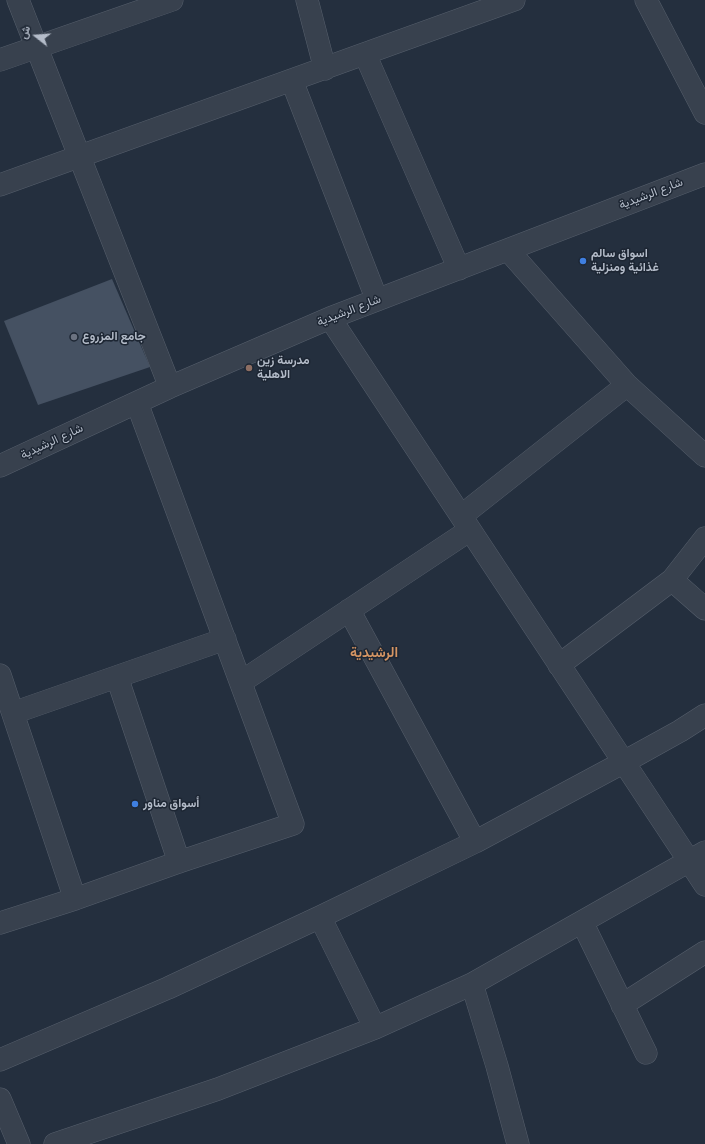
<!DOCTYPE html>
<html>
<head>
<meta charset="utf-8">
<style>
  body { margin:0 }
  #map { position:relative; width:705px; height:1144px; overflow:hidden; background:#242f3e; font-family:"DM Sans",Vazirmatn,sans-serif }
  canvas { display:block }
  .north { position:absolute; left:16px; top:16px; width:40px; height:40px; -webkit-text-stroke:3px #1d2633; paint-order:stroke; rotate:287deg; font-size:11px; font-weight:700; line-height:16px; text-align:center; color:#b4bcc9 }
  .north::after { content:''; display:block; margin:auto; width:14px; height:18px; background:#b4bcc9; clip-path:polygon(50% 0,100% 100%,50% 72%,0 100%) }
</style>
</head>
<body>
<div id="map">
<canvas width="705" height="1144"></canvas>
<div class="north">ش</div>
</div>
<script>
const ctx = document.querySelector('canvas').getContext('2d');
ctx.lineJoin = 'round';
function paint(path, color) { ctx.fillStyle = color; ctx.fill(path, 'evenodd'); }
const poly = rows => new Path2D(rows.map(r => 'M' + r).join(''));
function strokePath(path, color, width, dash) { ctx.strokeStyle = color; ctx.lineWidth = width; ctx.lineCap = dash ? 'butt' : 'round'; ctx.setLineDash(dash || []); ctx.stroke(path); }
function write(font, color, halo, rows, align = 'center') {
  ctx.font = font + ' "DM Sans",Vazirmatn,sans-serif'; ctx.lineWidth = 3; ctx.setLineDash([]); ctx.textBaseline = 'middle'; ctx.strokeStyle = halo; ctx.fillStyle = color; for (const [text, x, y, turn = 0] of rows) {
    ctx.save(); ctx.translate(x, y); ctx.rotate((+turn || 0) * Math.PI / 180); ctx.textAlign = isNaN(turn) ? turn : align; if (halo) ctx.strokeText(text, 0, 0); ctx.fillText(text, 0, 0); ctx.restore();
  }
}
paint(poly([
  [112,279,150,367,38,405,4,321]
]), '#455162');
const minor = poly([
  [18,0,170,387],
  [307,0,325,69],
  [646,0,705,113],
  [365,54,459,269],
  [0,60,172,0],
  [292,81,377,300],
  [0,185,514,0],
  [508,250,627,385,705,456],
  [330,318,705,885],
  [0,466,170,387,330,318,705,174],
  [461,516,627,385],
  [672,580,705,609],
  [349,610,475,842],
  [559,665,672,580,705,538],
  [0,675,75,899],
  [117,677,179,862],
  [241,682,470,530],
  [13,713,225,639],
  [320,917,375,1028],
  [582,922,646,1053],
  [0,923,75,899,179,862,293,824,137,403],
  [472,984,497,1066,518,1144],
  [622,1005,705,952],
  [0,1060,168,988,320,917,475,842,624,762,680,731,705,715],
  [0,1099,19,1144],
  [55,1144,218,1089,375,1028,472,984,705,852]
]);
strokePath(minor, '#565f6c', 23);
strokePath(minor, '#38414e', 22);
for (const [x, y, r, color] of [
  [583,261,4,"#3f7fe0"],
  [74,337,4,"#6b7280"],
  [249,368,4,"#8d6e63"],
  [135,804,4,"#3f7fe0"]
]) { const dot = new Path2D(); dot.arc(x, y, r, 0, 2 * Math.PI); ctx.fillStyle = color; ctx.fill(dot); strokePath(dot, '#1d2633', 1.5); }
write('12px', '#b4bcc9', '#1d2633', [
  ["شارع الرشيدية",651,194,-21],
  ["شارع الرشيدية",349,311,-21],
  ["شارع الرشيدية",52,442,-25]
]);
write('bold 12px', '#b4bcc9', '#1d2633', [
  ["اسواق سالم",591,254],
  ["غذائية ومنزلية",591,268],
  ["جامع المزروع",82,337],
  ["مدرسة زين",257,361],
  ["الاهلية",257,375],
  ["أسواق مناور",143,804]
], 'left');
write('bold 14px', '#d59563', '#1d2633', [
  ["الرشيدية",374,653]
]);
</script>
</body>
</html>
